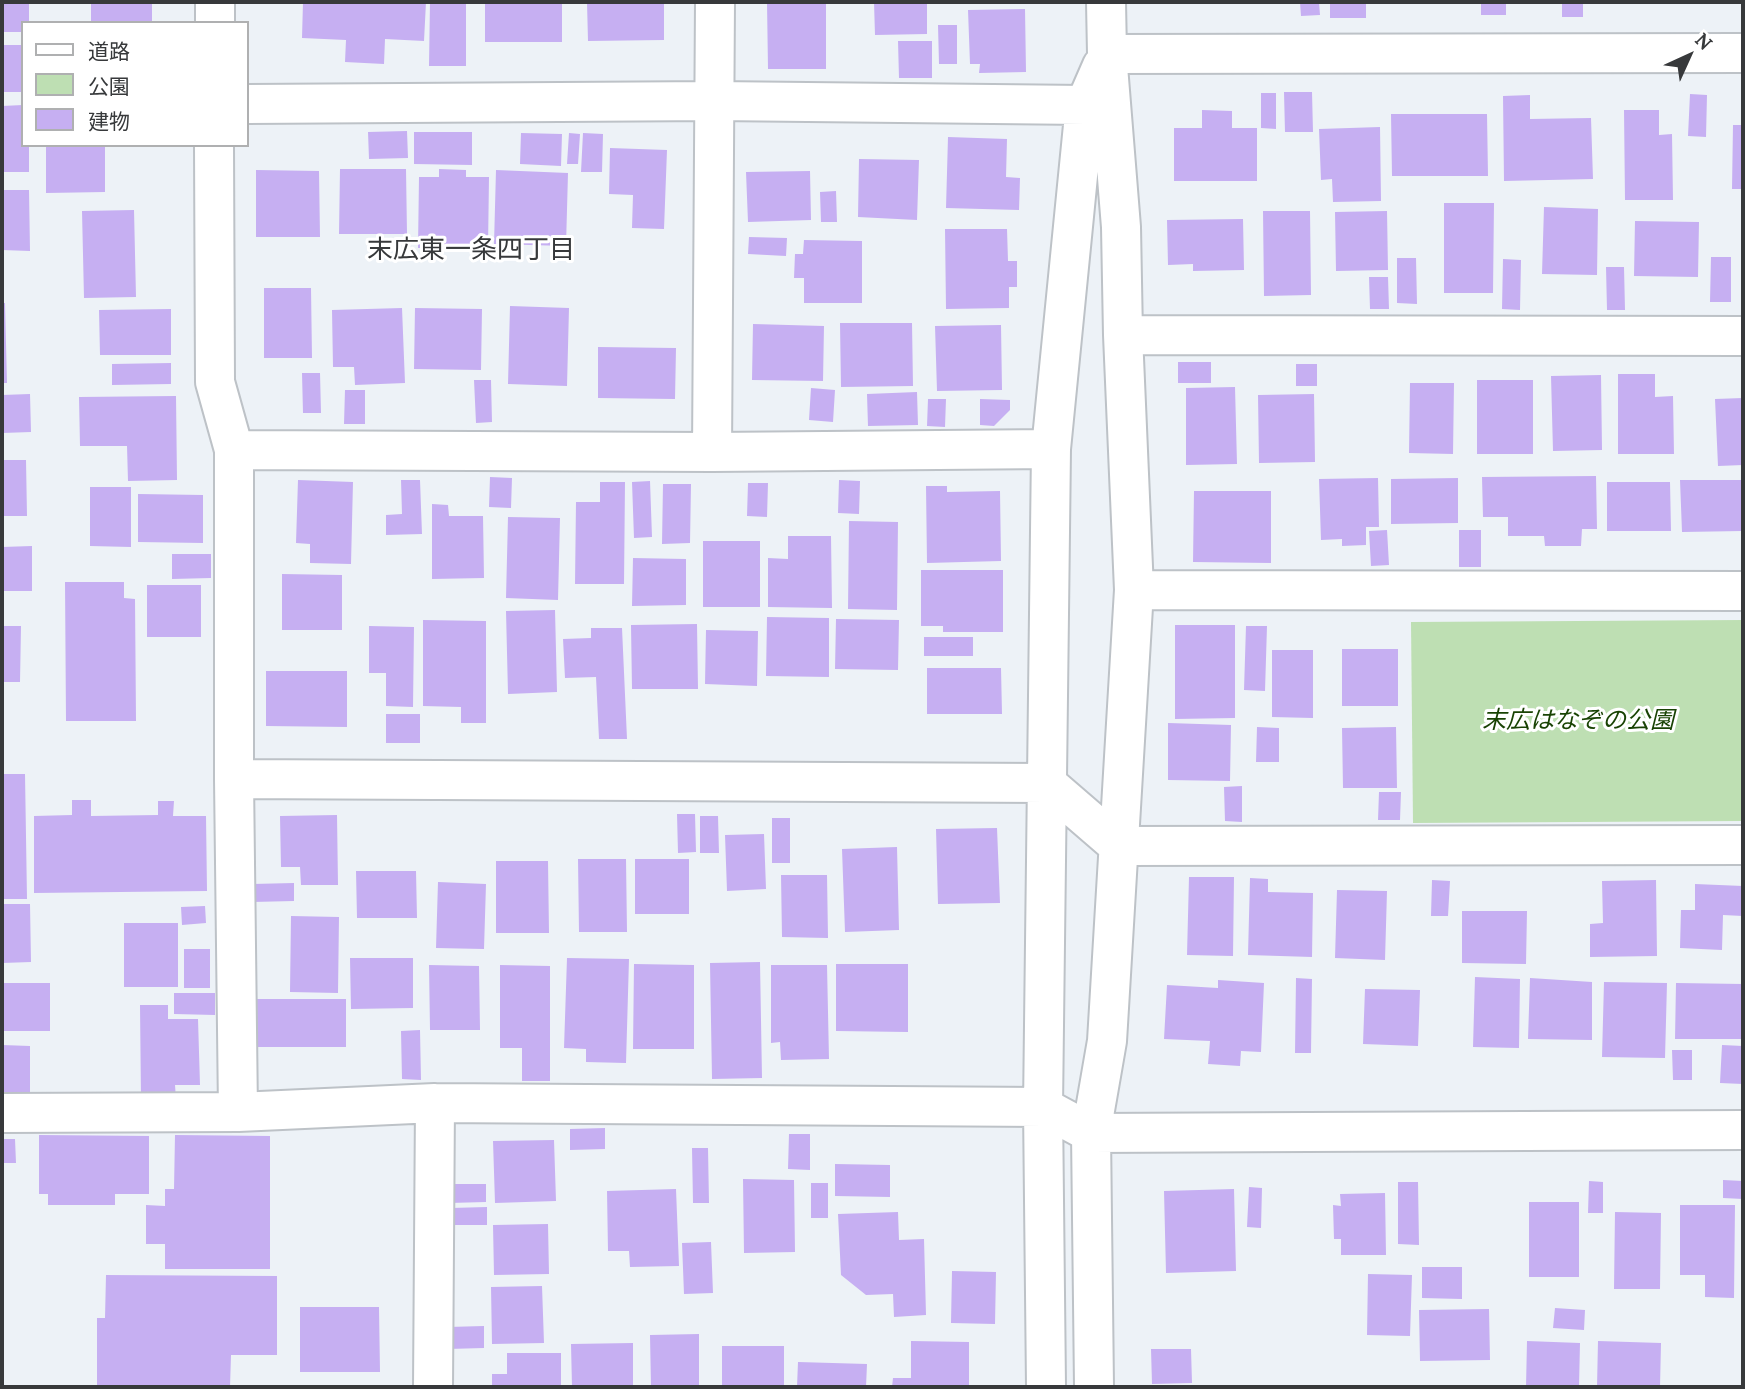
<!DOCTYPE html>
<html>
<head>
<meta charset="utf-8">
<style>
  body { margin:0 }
  #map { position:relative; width:1745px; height:1389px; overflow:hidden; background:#edf2f7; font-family:Lora,"Noto Sans JP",serif }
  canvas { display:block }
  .frame { position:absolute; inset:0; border:4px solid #37393b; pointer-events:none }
  .legend { position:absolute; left:21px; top:21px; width:228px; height:126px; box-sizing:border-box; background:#fff; border:2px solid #afb0b1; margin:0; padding:9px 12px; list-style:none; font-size:21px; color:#37393b }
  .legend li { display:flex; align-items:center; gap:14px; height:35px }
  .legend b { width:35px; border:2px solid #afb0b1 }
  .north { position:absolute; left:1654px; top:21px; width:70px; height:70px; -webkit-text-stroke:5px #fff; paint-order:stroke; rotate:45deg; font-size:19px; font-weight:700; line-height:28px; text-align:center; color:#37393b }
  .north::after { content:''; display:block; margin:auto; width:24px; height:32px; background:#37393b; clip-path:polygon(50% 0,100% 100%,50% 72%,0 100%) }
</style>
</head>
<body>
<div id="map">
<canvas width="1745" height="1389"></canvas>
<div class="frame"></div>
<ul class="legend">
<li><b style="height:9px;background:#fff"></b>道路</li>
<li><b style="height:19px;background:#bedfb3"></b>公園</li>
<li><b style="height:19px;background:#c6aff2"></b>建物</li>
</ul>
<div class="north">N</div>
</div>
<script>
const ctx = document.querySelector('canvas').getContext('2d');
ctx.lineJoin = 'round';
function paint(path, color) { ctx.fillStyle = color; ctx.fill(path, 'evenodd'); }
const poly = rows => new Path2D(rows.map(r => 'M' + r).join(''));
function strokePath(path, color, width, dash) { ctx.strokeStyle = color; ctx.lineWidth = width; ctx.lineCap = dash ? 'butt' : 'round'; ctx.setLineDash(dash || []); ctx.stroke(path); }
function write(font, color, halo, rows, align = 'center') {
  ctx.font = font + ' Lora,"Noto Sans JP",serif'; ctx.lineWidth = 6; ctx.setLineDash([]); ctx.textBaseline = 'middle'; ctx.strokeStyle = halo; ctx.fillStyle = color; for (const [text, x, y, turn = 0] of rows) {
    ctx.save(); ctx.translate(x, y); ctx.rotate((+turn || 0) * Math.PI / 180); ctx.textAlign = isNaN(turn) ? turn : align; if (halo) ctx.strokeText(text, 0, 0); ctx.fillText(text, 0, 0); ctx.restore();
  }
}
paint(poly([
  [1743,620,1743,821,1413,823,1411,622]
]), '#bedfb3');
paint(poly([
  [2,2,29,2,29,23,23,23,23,32,2,32],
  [91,2,152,2,152,23,91,23],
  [303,2,426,2,424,41,385,39,384,64,345,62,346,40,302,38],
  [430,2,466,2,466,66,429,66],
  [485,2,562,2,562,42,485,42],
  [587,2,664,2,664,40,588,41],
  [767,2,826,2,826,69,768,69],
  [874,2,927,2,927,34,875,35],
  [1300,2,1319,2,1320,15,1301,16],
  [1330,2,1366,2,1366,18,1330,18],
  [1481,2,1506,2,1506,15,1481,15],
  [1562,2,1583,2,1583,17,1562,17],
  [1025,9,1026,72,979,73,980,64,970,64,968,10],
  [938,25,957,25,957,64,939,64],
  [898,41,932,41,932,78,899,78],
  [2,45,23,45,23,92,2,92],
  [1284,92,1312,92,1313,132,1285,132],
  [1261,93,1276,93,1276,129,1261,128],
  [1690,94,1707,95,1706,137,1688,136],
  [1530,95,1530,119,1591,118,1593,179,1504,181,1503,96],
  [23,105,23,145,29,145,29,172,2,172,2,106],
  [1202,110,1232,111,1232,128,1257,128,1257,181,1174,181,1174,128,1202,128],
  [1624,110,1659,110,1659,135,1672,134,1673,200,1625,200],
  [1391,114,1487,114,1488,176,1392,176],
  [1733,125,1743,125,1743,189,1732,189],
  [1380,127,1381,201,1333,202,1332,179,1321,180,1319,129],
  [407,131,408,158,369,159,368,132],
  [414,132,472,132,472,165,414,164],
  [521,133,562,134,561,166,520,164],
  [569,133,580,134,578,164,567,164],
  [583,133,603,134,602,172,581,172],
  [948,137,1007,139,1006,177,1020,178,1019,210,946,208],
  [46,145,105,145,105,192,46,193],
  [610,148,667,150,664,229,632,228,633,195,609,194],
  [859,159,919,160,917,220,858,217],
  [340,169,406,169,407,234,339,234],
  [439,169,466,170,466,177,489,177,488,248,418,248,419,177,439,177],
  [256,170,319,171,320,237,256,237],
  [496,170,568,173,566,246,494,244],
  [810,171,811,220,748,222,746,172],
  [2,190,29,190,30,251,2,250],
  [836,191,837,222,821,222,820,192],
  [1444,203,1494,203,1493,293,1444,293],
  [1544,207,1598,209,1597,275,1542,274],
  [134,210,136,297,84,298,82,211],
  [1263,211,1310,211,1311,295,1264,296],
  [1387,211,1388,270,1336,271,1335,212],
  [1243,219,1244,270,1193,271,1193,264,1168,265,1167,220],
  [1635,221,1699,222,1698,277,1634,276],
  [945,229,1007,229,1008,261,1017,261,1017,287,1009,287,1009,308,946,309],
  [749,237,787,238,786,256,748,254],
  [804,240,862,241,862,303,804,303,804,278,794,278,795,254,803,254],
  [1711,257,1731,257,1731,302,1710,302],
  [1397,258,1416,258,1417,304,1397,303],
  [1503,259,1521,260,1520,310,1502,309],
  [1606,267,1624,267,1625,310,1607,310],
  [1369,277,1388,277,1389,309,1370,309],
  [264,288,311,288,312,358,264,358],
  [2,303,5,303,7,383,2,383],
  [510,306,569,308,567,386,508,384],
  [402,308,405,383,355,385,354,367,333,367,332,310],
  [415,308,482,309,481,370,414,369],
  [171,309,171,355,100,355,99,310],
  [840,323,912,323,913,386,841,387],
  [753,324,824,326,823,381,752,380],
  [1001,325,1002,390,937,391,935,326],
  [598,347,676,348,675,399,598,398],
  [1178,362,1211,362,1211,383,1178,383],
  [171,363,171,384,112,385,112,364],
  [1296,364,1317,364,1317,386,1296,386],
  [302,373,320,373,321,413,303,413],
  [1618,374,1655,374,1655,397,1673,396,1674,454,1618,454],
  [1601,375,1602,450,1553,451,1551,376],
  [474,380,491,380,492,422,476,423],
  [1477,380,1533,380,1533,454,1477,454],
  [1410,383,1454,383,1453,454,1409,453],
  [1235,387,1237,464,1186,465,1186,388],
  [811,388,835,390,833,422,809,420],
  [345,390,365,390,365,424,344,424],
  [917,392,918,425,868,426,867,394],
  [30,394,31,432,2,433,2,395],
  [1314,394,1315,462,1259,463,1258,395],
  [176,396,177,480,128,481,127,446,80,446,79,397],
  [1743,398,1743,465,1718,466,1715,399],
  [928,399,946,399,945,427,927,426],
  [980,399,1010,400,1010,410,994,426,980,425],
  [2,460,26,460,27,516,2,516],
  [1596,476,1597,529,1582,529,1581,546,1545,546,1544,536,1508,536,1508,517,1483,517,1482,477],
  [490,477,512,478,511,508,489,507],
  [1378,478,1379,527,1366,527,1366,545,1342,546,1342,539,1321,540,1319,479],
  [1458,478,1458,523,1391,524,1391,479],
  [298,480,353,482,351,564,310,563,310,544,296,543],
  [401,480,420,480,422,534,386,535,386,515,402,514],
  [839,480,860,481,859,514,838,513],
  [1680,480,1741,480,1742,531,1682,532],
  [650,481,652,537,634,538,632,482],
  [600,482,625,482,624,584,575,584,576,502,600,502],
  [1607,482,1670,482,1671,531,1607,531],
  [748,483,768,483,767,517,747,516],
  [663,484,691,484,690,543,662,544],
  [926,486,947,486,947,492,1000,491,1001,561,927,563],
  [90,487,131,487,131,547,90,546],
  [1194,491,1271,491,1271,563,1193,562],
  [138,494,203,495,203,543,138,542],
  [432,504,448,505,449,516,483,516,484,578,432,579],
  [508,517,560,518,558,600,506,598],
  [849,521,898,522,897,610,848,609],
  [1387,530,1389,565,1371,566,1369,531],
  [1459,530,1481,530,1481,567,1459,567],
  [788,536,831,536,832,608,768,607,768,558,788,559],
  [703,541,760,541,760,607,703,607],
  [32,546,32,591,2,591,2,547],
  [172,554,211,554,211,578,172,579],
  [633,558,686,559,686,605,632,606],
  [921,570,1003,570,1003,632,943,632,943,626,921,626],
  [282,574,342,575,342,630,282,630],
  [65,582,124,582,124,598,135,599,136,721,66,721],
  [147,585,201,585,201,637,147,637],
  [555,610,557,692,508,694,506,611],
  [767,617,829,618,829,677,766,676],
  [836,619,899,620,898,670,835,669],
  [423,620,486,621,486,723,461,723,461,707,423,706],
  [697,624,698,689,632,689,631,625],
  [1175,625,1235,625,1235,718,1175,719],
  [2,626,21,626,20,682,2,682],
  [369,626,414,627,413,707,386,706,386,673,369,673],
  [1246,626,1267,626,1265,691,1244,690],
  [591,628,622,628,627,739,599,739,596,677,565,678,563,639,591,638],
  [706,630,758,631,757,686,705,684],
  [924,637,973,637,973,656,924,656],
  [1342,649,1398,649,1398,706,1342,706],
  [1272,650,1313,650,1313,718,1272,717],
  [927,668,1001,668,1002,714,927,714],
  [266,671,347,671,347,727,266,726],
  [386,714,420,714,420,743,386,743],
  [1168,723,1231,725,1230,781,1168,780],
  [1257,727,1279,728,1279,762,1256,762],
  [1396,727,1397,788,1343,788,1342,728],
  [2,774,25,774,27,899,2,899],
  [1242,786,1242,822,1225,821,1224,787],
  [1379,792,1401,792,1400,820,1378,820],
  [72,800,91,800,91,816,158,815,158,801,174,801,173,816,206,816,207,891,34,893,34,816,72,815],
  [677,814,695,814,696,852,678,853],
  [337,815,338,885,301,885,300,867,281,867,280,816],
  [700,816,718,816,719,853,700,853],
  [772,818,790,818,790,863,772,863],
  [997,828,1000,903,938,904,936,829],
  [764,834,766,889,727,891,725,835],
  [897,847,899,930,845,932,842,849],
  [578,859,626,859,627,932,579,932],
  [635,859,689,859,689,914,635,914],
  [496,861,548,861,549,933,496,933],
  [356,871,416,871,417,918,357,918],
  [781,875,827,875,828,938,782,937],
  [1189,877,1234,877,1233,956,1187,955],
  [1250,878,1268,879,1268,892,1313,893,1312,957,1248,955],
  [1432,880,1450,881,1448,916,1431,916],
  [1656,880,1657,956,1590,957,1590,924,1603,923,1602,881],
  [438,882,486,884,484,949,436,948],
  [294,883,294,901,252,902,252,884],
  [1695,884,1743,886,1743,916,1723,915,1722,950,1680,948,1681,910,1695,910],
  [1337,890,1387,891,1385,960,1335,958],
  [2,904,30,904,31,962,2,963],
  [205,906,206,923,182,925,181,907],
  [1462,911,1527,911,1526,964,1462,963],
  [291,916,339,917,338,993,290,992],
  [124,923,178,923,178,987,124,987],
  [184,949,210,949,210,988,184,988],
  [350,958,413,958,413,1008,351,1009],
  [567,958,629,959,626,1063,586,1062,586,1049,564,1048],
  [760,962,762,1078,712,1079,710,963],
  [634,964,694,965,694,1049,633,1049],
  [836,964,908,964,908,1032,836,1031],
  [429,965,479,966,480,1030,430,1030],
  [500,965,550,966,550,1081,522,1081,522,1048,500,1048],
  [771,965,827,965,829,1059,781,1060,780,1042,771,1043],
  [1475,977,1520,979,1519,1048,1473,1047],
  [1296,978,1312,979,1311,1053,1295,1053],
  [1530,978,1592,982,1592,1040,1528,1039],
  [1218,980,1264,983,1261,1052,1241,1051,1240,1066,1208,1064,1210,1041,1164,1039,1167,985,1218,988],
  [1604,982,1667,983,1665,1058,1602,1057],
  [2,983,50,983,50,1031,2,1031],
  [1676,983,1743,984,1742,1039,1675,1039],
  [1365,989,1420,990,1418,1046,1363,1044],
  [174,993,215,993,215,1015,174,1014],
  [252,999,346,999,346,1047,253,1047],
  [140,1005,168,1005,168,1019,198,1019,200,1085,175,1085,176,1099,141,1100],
  [420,1030,421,1080,402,1079,401,1031],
  [2,1045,30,1046,30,1099,2,1099],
  [1722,1045,1743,1046,1743,1084,1720,1083],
  [1672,1050,1692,1050,1692,1080,1673,1080],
  [605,1128,605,1149,570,1150,570,1129],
  [789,1134,810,1134,810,1170,788,1169],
  [39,1135,149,1136,149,1194,115,1194,115,1205,48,1205,48,1194,39,1194],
  [175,1135,270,1136,270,1269,165,1269,165,1244,146,1244,146,1205,165,1206,165,1189,174,1189],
  [2,1139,15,1139,16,1163,2,1163],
  [554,1140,556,1201,495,1203,493,1141],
  [692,1148,708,1148,709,1203,693,1203],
  [835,1164,890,1165,890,1197,835,1196],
  [743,1179,794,1180,795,1252,744,1253],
  [1723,1180,1743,1181,1743,1199,1723,1198],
  [1589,1181,1603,1182,1603,1213,1588,1213],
  [1398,1182,1418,1182,1419,1245,1398,1244],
  [811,1183,828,1183,828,1218,811,1218],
  [449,1184,486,1184,486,1202,449,1203],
  [1249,1187,1262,1188,1261,1228,1247,1227],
  [676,1189,679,1266,630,1267,629,1251,608,1251,607,1191],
  [1234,1189,1236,1271,1166,1273,1164,1191],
  [1385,1193,1386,1255,1341,1255,1341,1239,1334,1239,1333,1205,1341,1206,1340,1194],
  [1529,1202,1579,1202,1579,1277,1529,1277],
  [1680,1205,1735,1205,1734,1298,1705,1297,1705,1275,1680,1275],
  [487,1207,487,1225,452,1225,451,1208],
  [898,1212,899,1240,924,1239,926,1315,894,1317,893,1294,866,1295,841,1275,838,1214],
  [1615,1212,1661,1213,1660,1289,1614,1289],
  [548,1224,549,1274,494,1275,493,1225],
  [711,1242,713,1293,684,1294,682,1243],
  [1422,1267,1462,1267,1462,1299,1422,1298],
  [952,1271,996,1272,995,1324,951,1323],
  [1368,1274,1412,1275,1410,1336,1367,1335],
  [106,1275,277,1276,277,1355,231,1355,230,1387,97,1387,97,1318,105,1318],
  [542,1286,544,1343,492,1344,491,1287],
  [300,1307,379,1307,380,1372,300,1372],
  [1555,1308,1585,1310,1584,1330,1553,1328],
  [1489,1309,1490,1360,1420,1361,1419,1310],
  [484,1326,484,1348,448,1349,448,1327],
  [699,1334,699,1387,651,1387,650,1335],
  [911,1341,969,1342,969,1387,892,1387,893,1378,911,1378],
  [1527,1341,1580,1343,1579,1387,1526,1387],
  [1598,1341,1661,1343,1660,1387,1597,1387],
  [633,1343,633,1387,572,1387,571,1344],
  [722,1346,784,1346,784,1387,722,1387],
  [1151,1349,1191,1349,1192,1383,1152,1384],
  [507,1353,561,1353,561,1387,492,1387,492,1374,507,1374],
  [798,1362,867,1364,866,1387,797,1387]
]), '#c6aff2');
const street = poly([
  [215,23,215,2],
  [1107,54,1743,53],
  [247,104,715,101,1085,105],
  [214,145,215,382,234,450,234,779,238,1112],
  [1123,335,1743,336],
  [234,450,712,452,1051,449],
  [712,452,715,2],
  [1134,590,1743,591],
  [234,779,1046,783,1119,846,1743,845],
  [2,1113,238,1112,435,1103,1043,1107,1091,1133,1743,1130],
  [433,1387,435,1103],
  [1046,1387,1043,1107,1051,449,1085,105,1102,66],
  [1094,1387,1091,1133,1107,1041,1134,590,1123,335,1121,227,1107,54,1106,2]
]);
strokePath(street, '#bdc2c7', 42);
strokePath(street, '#fff', 38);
write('italic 24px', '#194304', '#fff', [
  ["末広はなぞの公園",1578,721]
]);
write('26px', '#37393b', '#fff', [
  ["末広東一条四丁目",471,251]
]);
</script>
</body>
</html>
